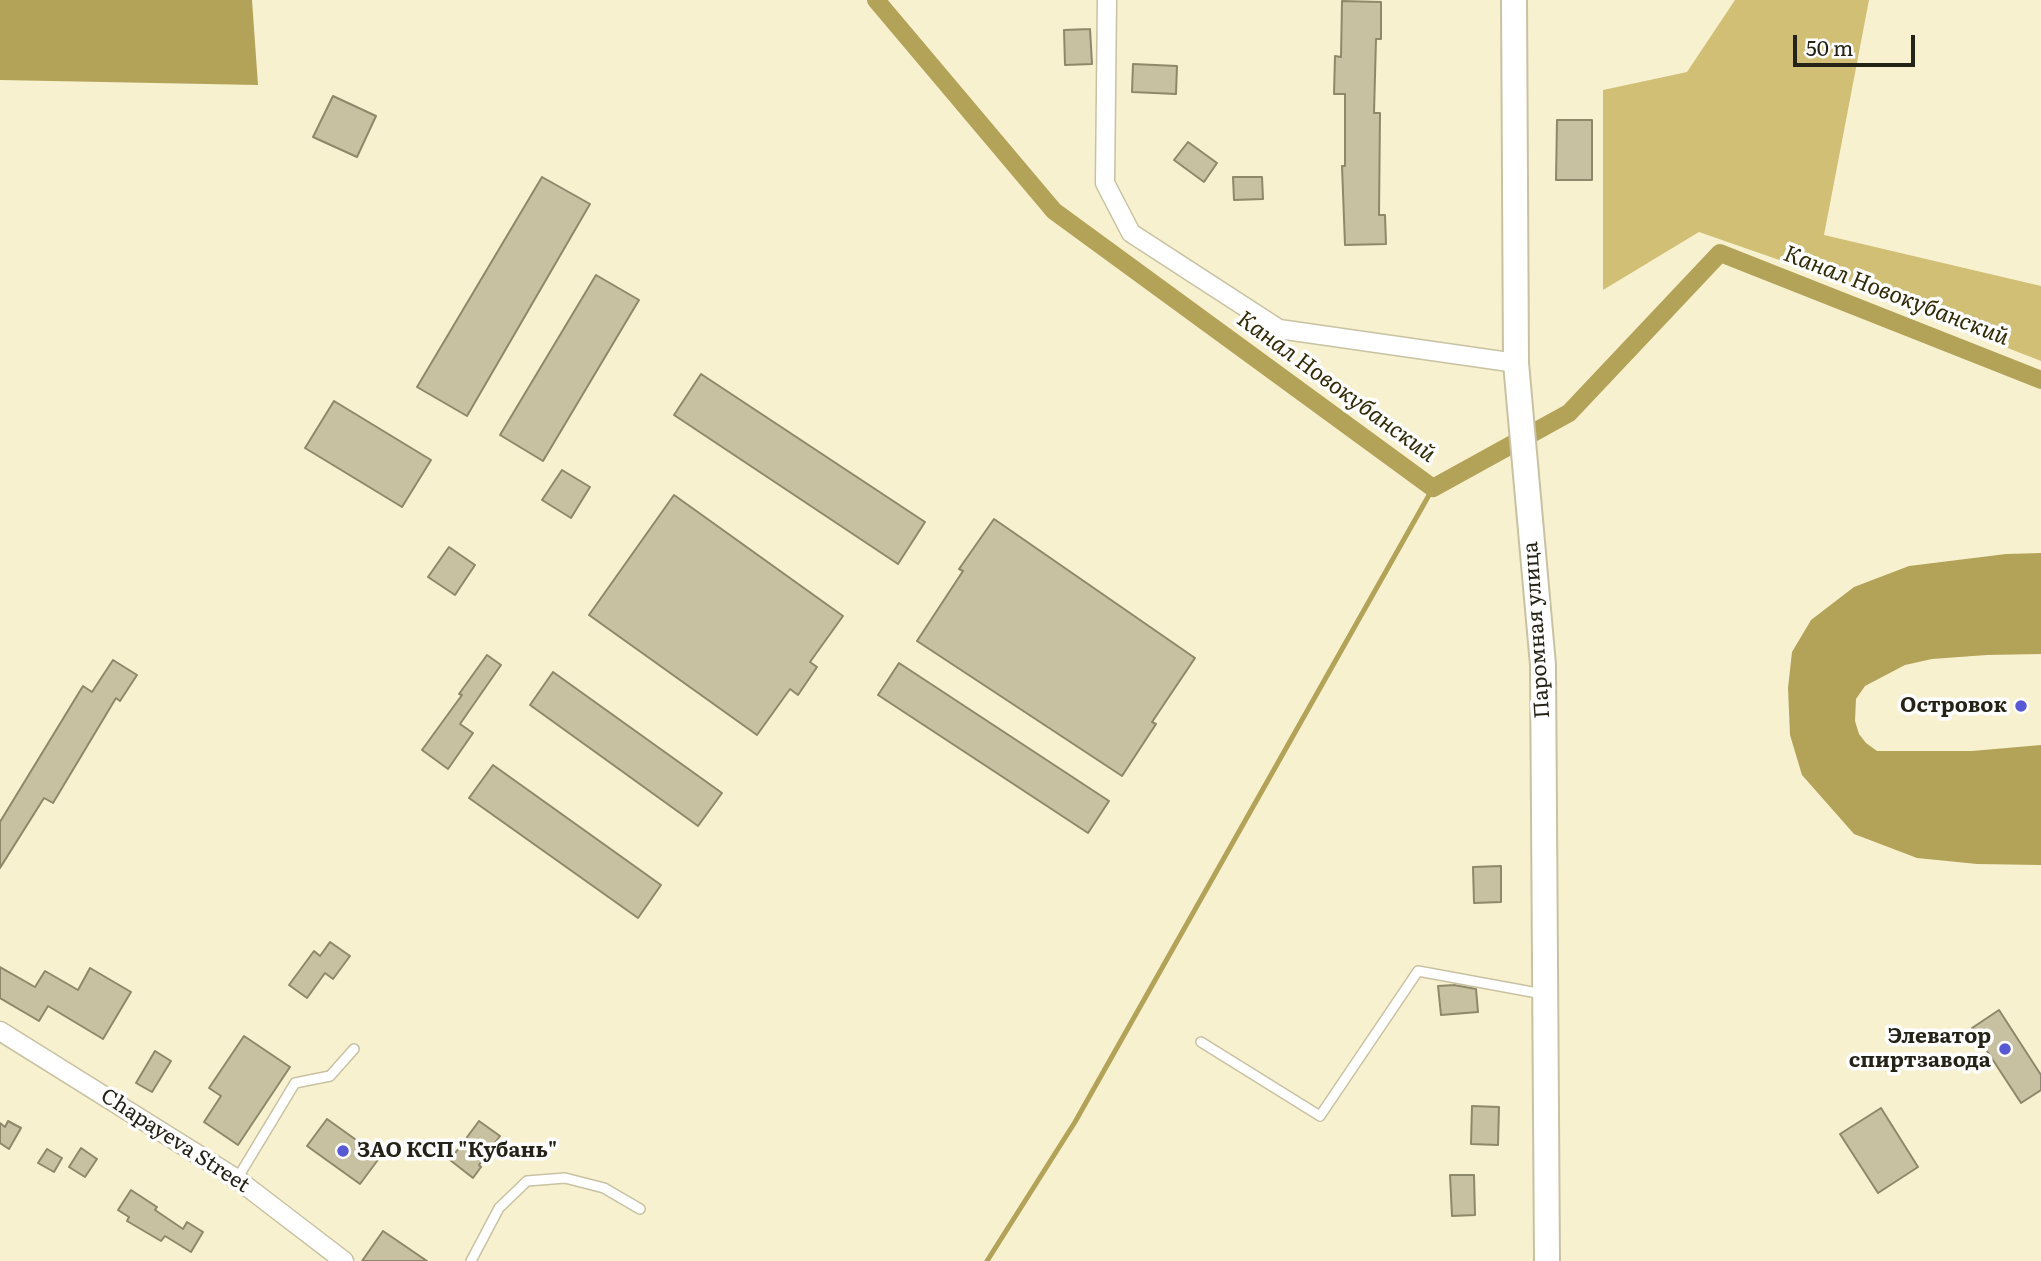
<!DOCTYPE html>
<html>
<head>
<meta charset="utf-8">
<style>
  body { margin:0 }
  #map { position:relative; width:2041px; height:1261px; overflow:hidden; background:#f8f1d0; font-family:Literata,serif }
  canvas { display:block }
  .scale { position:absolute; left:1793px; top:35px; width:122px; height:32px; box-sizing:border-box; border:4px solid #252317; border-top:0; padding-left:9px; font-size:21px; line-height:24px; white-space:nowrap; color:#252317; -webkit-text-stroke:5px #fff; paint-order:stroke }
</style>
</head>
<body>
<div id="map">
<canvas width="2041" height="1261"></canvas>
<div class="scale">50 m</div>
</div>
<script>
const ctx = document.querySelector('canvas').getContext('2d');
ctx.lineJoin = 'round';
function paint(path, color) { ctx.fillStyle = color; ctx.fill(path, 'evenodd'); }
const poly = rows => new Path2D(rows.map(r => 'M' + r).join(''));
function strokePath(path, color, width, dash) { ctx.strokeStyle = color; ctx.lineWidth = width; ctx.lineCap = dash ? 'butt' : 'round'; ctx.setLineDash(dash || []); ctx.stroke(path); }
function write(font, color, halo, rows, align = 'center') {
  ctx.font = font + ' Literata,serif'; ctx.lineWidth = 7; ctx.setLineDash([]); ctx.textBaseline = 'middle'; ctx.strokeStyle = halo; ctx.fillStyle = color; for (const [text, x, y, turn = 0] of rows) {
    ctx.save(); ctx.translate(x, y); ctx.rotate((+turn || 0) * Math.PI / 180); ctx.textAlign = isNaN(turn) ? turn : align; if (halo) ctx.strokeText(text, 0, 0); ctx.fillText(text, 0, 0); ctx.restore();
  }
}
paint(poly([
  [1735,0,1869,0,1824,235,2041,286,2041,361,1808,270,1699,232,1603,290,1603,90,1687,72]
]), '#d0bf74');
paint(poly([
  [0,0,252,0,258,85,0,80],
  [2041,553,2041,654,1987,655,1932,659,1905,665,1865,686,1856,699,1855,721,1859,734,1866,743,1877,751,1972,751,2041,745,2041,865,1977,864,1917,858,1854,834,1802,775,1790,735,1788,688,1792,652,1811,620,1854,587,1909,566,2006,554]
]), '#b3a358');
strokePath(poly([
  [987,1261,1075,1122,1433,488]
]), '#b3a358', 5);
strokePath(poly([
  [876,0,1054,211,1433,488,1569,413,1720,253,2041,380]
]), '#b3a358', 18);
const building = poly([
  [1342,1,1381,2,1381,39,1376,39,1374,113,1380,113,1379,215,1385,215,1386,244,1345,245,1342,166,1345,166,1345,94,1334,94,1335,56,1341,57,1342,1],
  [1090,29,1092,64,1065,65,1064,30,1090,29],
  [1133,64,1177,66,1176,94,1132,92,1133,64],
  [333,96,376,116,357,157,313,137,333,96],
  [1557,120,1592,120,1592,180,1556,180,1557,120],
  [1188,142,1217,163,1204,182,1174,160,1188,142],
  [542,177,590,204,467,416,417,387,542,177],
  [1233,177,1262,177,1263,199,1234,200,1233,177],
  [596,275,639,300,543,461,500,435,596,275],
  [701,374,925,522,898,564,674,415,701,374],
  [334,401,431,460,402,507,305,448,334,401],
  [562,470,590,487,571,518,542,500,562,470],
  [674,495,843,616,810,662,817,667,798,695,790,689,757,735,589,615,674,495],
  [994,519,1195,658,1152,722,1156,724,1122,776,917,641,963,571,959,569,994,519],
  [449,547,475,565,455,595,428,577,449,547],
  [487,655,501,665,460,724,473,733,448,769,422,750,462,695,459,694,487,655],
  [113,660,137,675,120,701,116,698,53,803,44,798,0,868,0,822,83,686,92,692,113,660],
  [899,663,1109,801,1088,833,878,695,899,663],
  [553,672,722,793,698,826,530,705,553,672],
  [493,765,661,885,638,918,469,798,493,765],
  [1501,866,1501,902,1474,903,1473,867,1501,866],
  [330,942,350,956,333,979,325,973,307,998,289,985,314,951,320,956,330,942],
  [0,967,35,987,45,971,78,990,90,968,131,992,103,1039,48,1006,39,1021,0,998,0,967],
  [1454,985,1476,989,1478,1012,1441,1015,1438,986,1454,985],
  [1999,1010,2041,1075,2041,1090,2021,1103,1972,1028,1999,1010],
  [244,1036,290,1067,238,1145,204,1122,221,1096,209,1088,244,1036],
  [155,1051,171,1061,152,1092,136,1083,155,1051],
  [1472,1106,1499,1107,1498,1145,1471,1144,1472,1106],
  [1881,1108,1918,1167,1878,1193,1840,1134,1881,1108],
  [327,1119,380,1157,360,1184,307,1146,327,1119],
  [8,1121,21,1128,9,1149,0,1143,0,1123,5,1127,8,1121],
  [479,1121,500,1136,479,1165,481,1167,473,1178,450,1160,479,1121],
  [81,1148,97,1159,85,1177,69,1167,81,1148],
  [47,1149,62,1158,54,1172,38,1163,47,1149],
  [1450,1175,1474,1175,1475,1215,1452,1216,1450,1175],
  [131,1190,157,1207,155,1210,183,1229,187,1222,203,1232,191,1252,165,1236,161,1241,127,1221,129,1217,118,1210,131,1190],
  [383,1231,427,1261,362,1261,383,1231]
]);
paint(building, '#c8c1a1');
strokePath(building, '#8e886a', 2);
const lane = poly([
  [1201,1042,1320,1116,1418,971,1543,994],
  [237,1179,295,1083,330,1076,354,1049],
  [471,1261,499,1208,527,1181,565,1178,604,1188,640,1209]
]);
const street = poly([
  [1107,0,1105,183,1131,233,1279,329,1516,363],
  [0,1031,237,1179,344,1261]
]);
const secondary = poly([
  [1514,0,1516,363,1543,665,1547,1261]
]);
strokePath(lane, '#c8c2a2', 12);
strokePath(street, '#c8c2a2', 21);
strokePath(secondary, '#c8c2a2', 28);
strokePath(lane, '#fff', 9);
strokePath(street, '#fff', 18);
strokePath(secondary, '#fff', 24);
for (const [x, y, r, color] of [
  [2021,706,7,"#575ad2"],
  [2005,1049,7,"#575ad2"],
  [343,1151,7,"#575ad2"]
]) { const dot = new Path2D(); dot.arc(x, y, r, 0, 2 * Math.PI); ctx.fillStyle = color; ctx.fill(dot); strokePath(dot, '#fff', 2.5); }
write('21px', '#252317', '#fff', [
  ["Паромная улица",1537,630,-94],
  ["Chapayeva Street",175,1141,33]
]);
write('bold 21px', '#252317', '#fff', [
  ["Островок",2007,706],
  ["Элеватор",1991,1037],
  ["спиртзавода",1991,1061],
  ["ЗАО КСП \"Кубань\"",357,1151,"left"]
], 'right');
write('italic 23px', '#322b08', '#fff', [
  ["Канал Новокубанский",1896,296,21],
  ["Канал Новокубанский",1336,387,36]
]);
</script>
</body>
</html>
